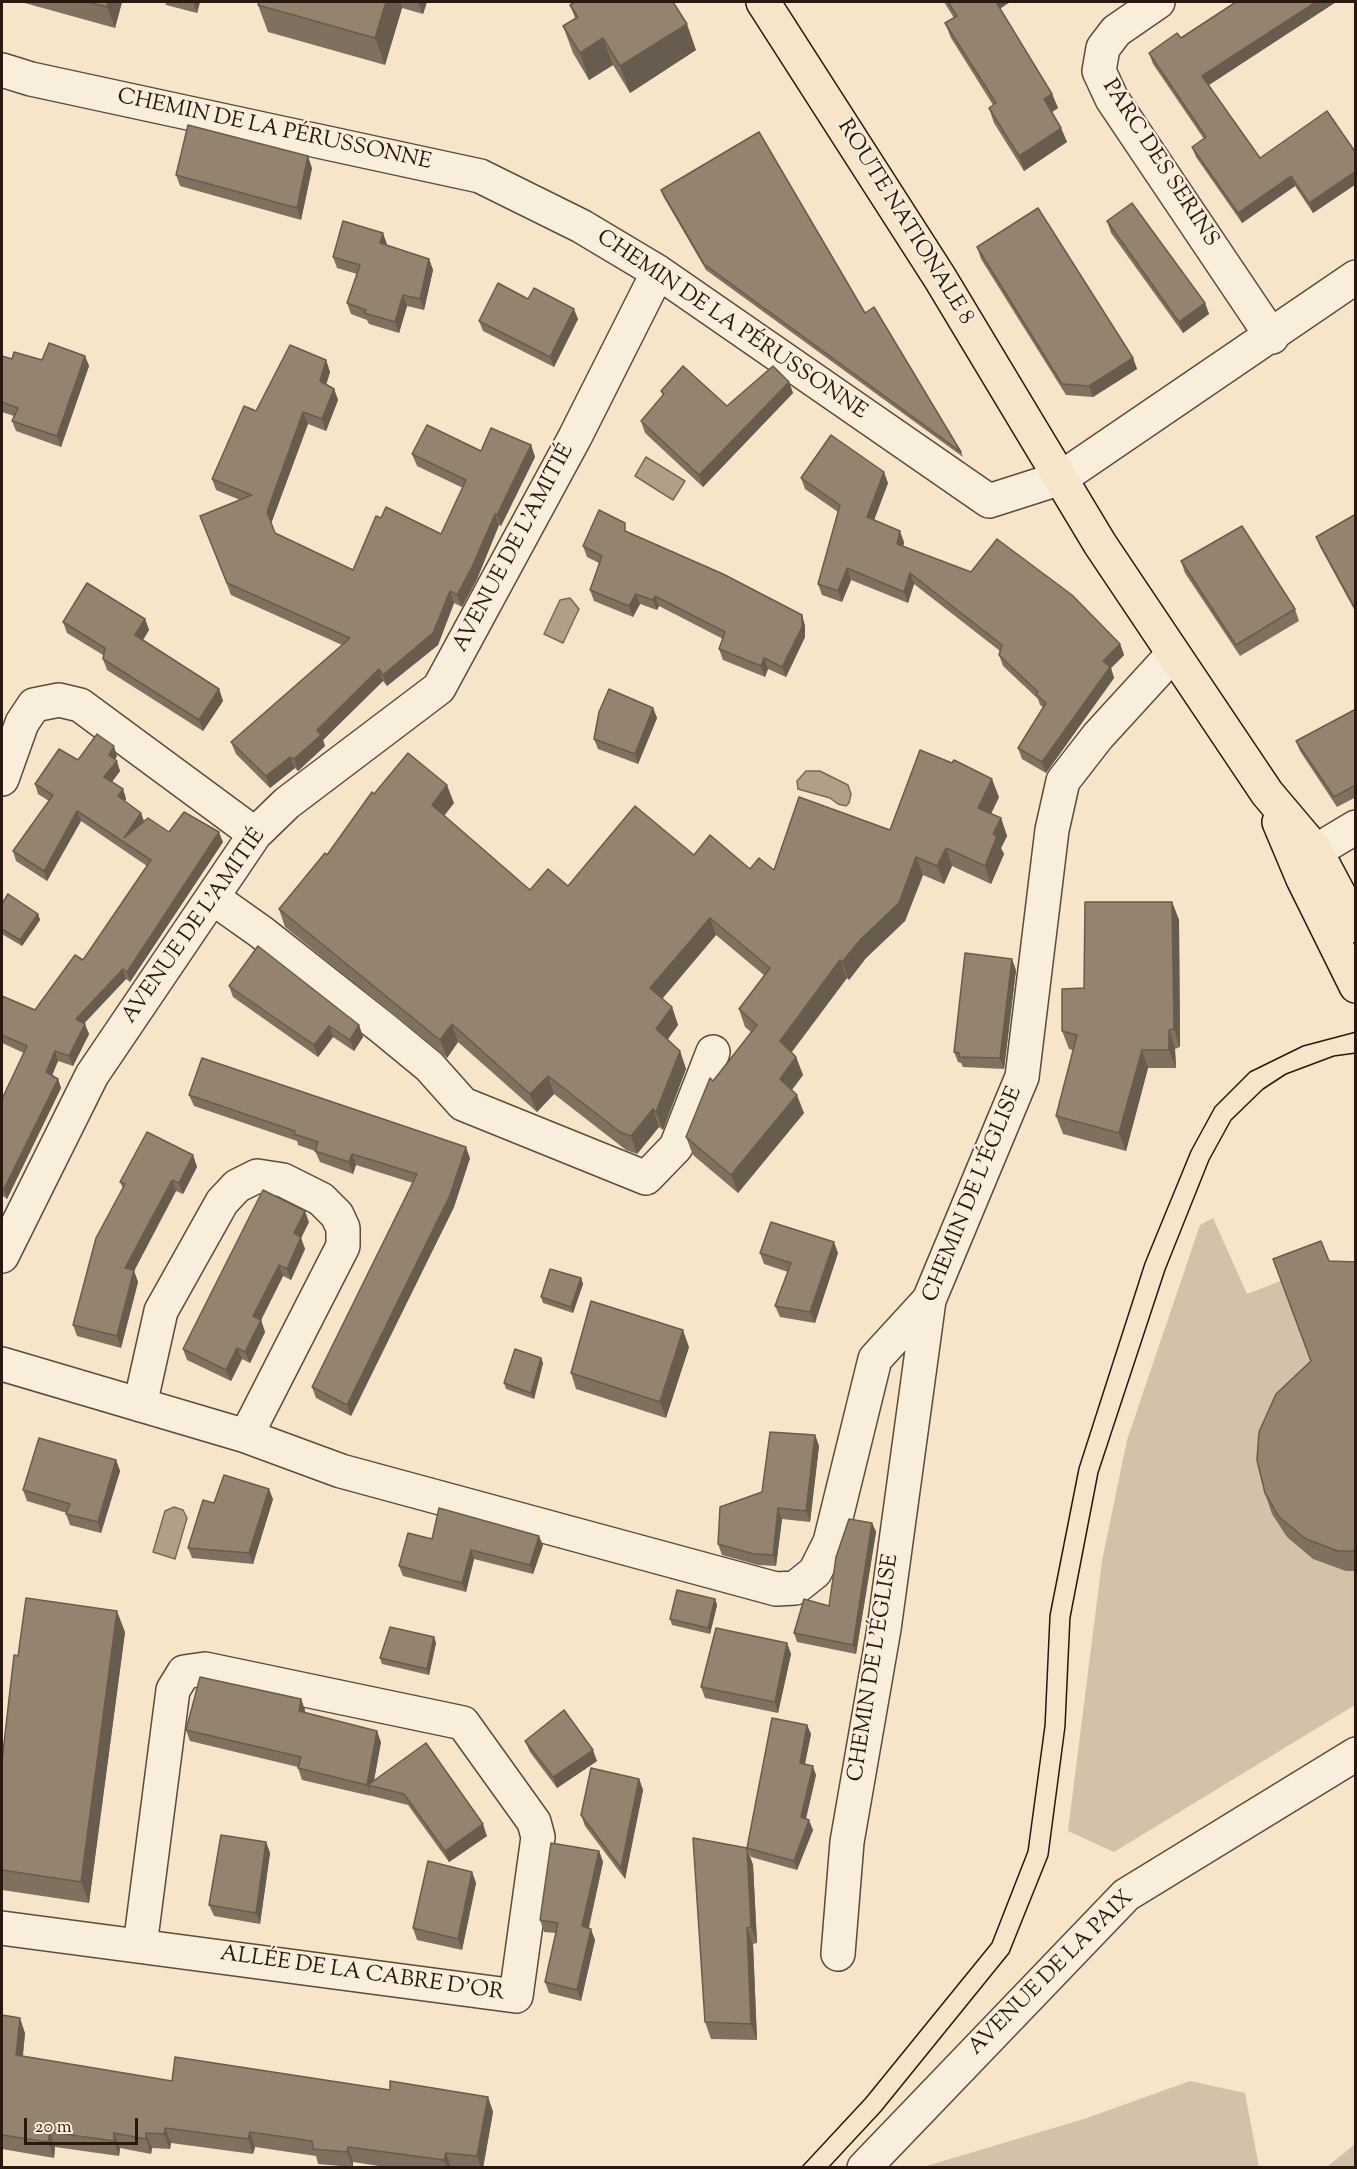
<!DOCTYPE html>
<html>
<head>
<meta charset="utf-8">
<style>
  body { margin:0 }
  #map { position:relative; width:1357px; height:2169px; overflow:hidden; background:#f6e5c9; font-family:"Sorts Mill Goudy",serif }
  canvas { display:block }
  .frame { position:absolute; inset:0; border:3px solid #29180d; pointer-events:none }
  .scale { position:absolute; left:24px; top:2118px; width:114px; height:27px; box-sizing:border-box; border:3px solid #29180d; border-top:0; padding-left:8px; font-size:18px; line-height:21px; white-space:nowrap; color:#29180d; -webkit-text-stroke:4px #f9eedc; paint-order:stroke }
</style>
</head>
<body>
<div id="map">
<canvas width="1357" height="2169"></canvas>
<div class="frame"></div>
<div class="scale">20 m</div>
</div>
<script>
const ctx = document.querySelector('canvas').getContext('2d');
ctx.lineJoin = 'round';
function paint(path, color) { ctx.fillStyle = color; ctx.fill(path, 'evenodd'); }
const poly = rows => new Path2D(rows.map(r => 'M' + r).join(''));
function strokePath(path, color, width, dash) { ctx.strokeStyle = color; ctx.lineWidth = width; ctx.lineCap = dash ? 'butt' : 'round'; ctx.setLineDash(dash || []); ctx.stroke(path); }
function write(font, color, halo, rows, align = 'center') {
  ctx.font = font + ' "Sorts Mill Goudy",serif'; ctx.lineWidth = 4.5; ctx.setLineDash([]); ctx.textBaseline = 'middle'; ctx.strokeStyle = halo; ctx.fillStyle = color; for (const [text, x, y, turn = 0] of rows) {
    ctx.save(); ctx.translate(x, y); ctx.rotate((+turn || 0) * Math.PI / 180); ctx.textAlign = isNaN(turn) ? turn : align; if (halo) ctx.strokeText(text, 0, 0); ctx.fillText(text, 0, 0); ctx.restore();
  }
}
paint(poly([
  [1213,1218,1247,1294,1329,1262,1355,1281,1355,1705,1114,1852,1068,1831,1102,1561,1127,1440,1200,1225],
  [1190,2081,1245,2093,1259,2167,923,2167,1084,2119],
  [1355,2144,1355,2167,1327,2167]
]), '#d3c2a9');
const water = poly([
  [646,457,685,481,673,500,635,476,646,457],
  [570,598,579,609,563,643,544,634,560,600,570,598],
  [806,771,820,771,848,785,851,794,849,803,846,806,838,804,830,798,798,789,797,781,806,771],
  [174,1507,183,1510,187,1518,175,1559,153,1552,165,1511,174,1507]
]);
paint(water, '#b09f89');
strokePath(water, '#7a6957', 1.5);
const minor = poly([
  [1158,2,1116,31,1103,48,1099,71,1112,99,1272,337],
  [2,70,31,79,480,176,581,226,658,272,989,501,1061,478,1356,277],
  [2,779,22,723,34,705,59,700,80,705,255,834],
  [1316,851,1356,827],
  [213,898,261,932,384,1029,429,1066,463,1104,646,1178,676,1147,713,1052],
  [2,1256,92,1075,255,834,287,803,439,688,575,437,658,272],
  [2,1364,246,1436,341,1471,776,1589,795,1588,815,1572,830,1542,875,1359,929,1300],
  [140,1405,161,1311,222,1202,237,1186,257,1176,283,1180,321,1199,337,1215,343,1228,343,1246,246,1436],
  [2,1928,516,1996,538,1837,534,1822,463,1723,205,1669,184,1672,173,1690,140,1946],
  [838,1954,847,1842,884,1629,929,1300,1022,1077,1052,830,1063,781,1098,736,1173,654],
  [864,2168,1126,1895,1356,1754]
]);
const major = poly([
  [763,2,940,278,1100,544,1267,793,1316,851,1356,926],
  [1279,822,1303,879,1356,986]
]);
strokePath(minor, '#5c4b3c', 36);
strokePath(major, '#29180d', 36);
strokePath(minor, '#f9eedc', 33);
strokePath(major, '#f6e5c9', 33);
strokePath(poly([
  [801,2168,866,2098,992,1943,1028,1851,1045,1725,1050,1615,1079,1468,1145,1263,1191,1151,1215,1107,1250,1072,1303,1046,1356,1032],
  [828,2168,881,2111,1009,1953,1048,1856,1065,1727,1070,1618,1098,1473,1165,1270,1209,1160,1231,1120,1263,1089,1286,1074,1334,1056,1356,1053]
]), '#29180d', 1.5);
paint(poly([
  [21,2,122,2,115,28],
  [165,2,200,2,197,13,166,5],
  [259,2,427,2,423,14,402,8,385,65,268,32,258,5],
  [944,2,1010,2,1000,9,1052,94,1058,108,1052,112,1061,128,1067,142,1024,171,994,123,989,108,993,105,951,38,945,23,954,18],
  [1236,2,1336,2,1208,85,1260,158,1356,153,1356,184,1313,213,1295,186,1242,223,1196,157,1192,147,1204,139,1153,64,1149,53,1181,38],
  [570,5,696,50,630,93,613,65,589,80,573,53,563,26,575,18],
  [312,168,301,220,180,186,176,175],
  [661,190,865,313,961,452,963,457,706,270,663,196],
  [1107,221,1205,303,1209,314,1183,333,1111,233],
  [387,244,387,245,429,259,433,270,424,310,407,306,399,333,369,324,367,320,351,314,347,303,357,274,337,268,333,257],
  [977,247,1133,358,1137,369,1093,397,1066,395,981,259],
  [528,299,578,319,554,367,483,331,479,321],
  [2,356,12,359,42,360,85,356,89,366,61,447,16,431,12,421,14,416,2,412],
  [326,360,330,372,326,384,334,389,338,400,326,431,308,424,271,523,275,533,353,570,441,534,463,488,417,466,412,454,481,451,531,445,535,457,501,526,499,525,477,579,462,607,454,603,438,645,387,686,383,681,323,740,325,746,298,771,295,768,270,788,236,754,231,742,342,645,231,595,200,516,240,500,216,490,212,479,256,411],
  [789,382,793,393,703,487,645,433,641,421,663,396,661,391,727,406],
  [801,478,888,483,874,520,904,542,903,546,1120,644,1124,655,1111,668,1114,678,1046,773,1022,759,1018,748,1043,707,1040,705,1038,699,1003,666,999,655,1000,651,914,584,908,603,851,580,842,602,822,595,818,584,838,512,805,489],
  [1356,514,1356,613,1320,547,1316,537],
  [628,533,802,615,805,626,805,637,786,677,768,669,765,677,723,660,719,649,723,639,659,606,657,610,640,604,633,617,594,601,590,590,599,563,587,557,583,546],
  [1181,561,1295,609,1299,621,1240,656,1185,573],
  [145,619,149,630,143,640,219,689,223,701,203,731,107,670,103,659,103,655,67,633,63,622],
  [653,708,657,718,638,764,598,749,594,739],
  [1356,709,1356,797,1337,807,1300,751,1296,741],
  [117,756,115,760,120,771,112,782,123,789,126,799,125,801,141,813,144,821,169,832,223,842,130,982,126,979,84,1023,89,1034,73,1066,58,1061,52,1076,58,1079,61,1088,7,1199,3,1196,2,1198,2,1099,24,1053,2,1043,2,996,35,1010,83,960,147,866,81,821,47,881,16,861,13,851,49,801,38,794,35,784,78,760],
  [374,794,454,803,444,816,530,890,568,886,694,855,750,869,774,870,890,830,999,797,991,814,1001,818,1007,836,1001,848,1004,854,991,884,952,866,944,884,923,875,905,921,866,958,849,980,847,978,792,1052,796,1057,803,1075,792,1090,804,1113,738,1193,693,1155,686,1137,713,1081,751,1032,745,1027,739,1009,765,976,716,935,662,999,672,1007,678,1025,668,1039,680,1051,686,1069,663,1130,659,1127,637,1154,626,1150,554,1094,537,1112,458,1042,447,1058,285,927,279,909,327,855],
  [1172,902,1179,920,1180,1047,1175,1049,1176,1068,1148,1068,1126,1151,1063,1134,1056,1116,1073,1050,1069,1049,1062,1031,1084,988],
  [2,904,38,914,40,920,22,946,2,934],
  [1016,970,1004,1069,963,1067,961,1063,958,1062,954,1052],
  [229,986,359,1025,363,1037,354,1051,333,1037,318,1057,233,997],
  [189,1095,470,1158,454,1207,351,1416,316,1398,312,1387,413,1183,356,1165,353,1174,320,1162,315,1151,298,1145,297,1141,194,1106],
  [193,1155,197,1167,183,1194,176,1191,134,1271,138,1282,121,1348,77,1336,73,1325,123,1188,120,1182],
  [309,1222,301,1238,305,1249,291,1280,283,1276,261,1320,265,1332,250,1363,242,1359,231,1381,187,1360,183,1349],
  [760,1253,838,1253,815,1323,780,1317,775,1306,788,1272,764,1264],
  [1329,1261,1356,1262,1356,1571,1346,1571,1313,1559,1287,1537,1272,1514,1265,1493,1311,1361],
  [581,1278,583,1284,573,1313,543,1303,541,1297],
  [689,1347,666,1418,576,1389,571,1373],
  [541,1358,543,1363,534,1399,506,1389,504,1383],
  [815,1435,819,1446,810,1522,782,1519,776,1566,758,1565,722,1555,718,1544,762,1492],
  [116,1460,120,1471,101,1533,70,1525,66,1514,67,1513,27,1501,23,1490],
  [273,1499,253,1564,192,1558,188,1548],
  [872,1523,876,1532,856,1654,797,1642,794,1633,829,1606],
  [432,1539,543,1545,533,1574,474,1559,466,1592,403,1576,399,1566],
  [715,1599,717,1605,710,1634,672,1625,670,1619],
  [125,1632,89,1903,2,1890,2,1761,18,1656],
  [434,1637,436,1643,429,1675,382,1664,380,1658],
  [787,1643,791,1654,778,1713,705,1698,701,1687],
  [301,1699,305,1710,305,1713,381,1742,374,1780,426,1743,487,1836,449,1862,408,1805,372,1796,371,1795,371,1796,302,1780,298,1768,298,1767,190,1741,186,1730],
  [807,1725,811,1734,805,1764,816,1775,806,1819,813,1830,797,1870,751,1857,747,1848],
  [525,1741,597,1761,557,1788,530,1752],
  [639,1779,643,1790,625,1879,585,1826,581,1815],
  [266,1842,270,1853,260,1924,214,1916,209,1905],
  [747,1848,753,1865,757,1943,753,1944,757,2040,711,2039,705,2022],
  [599,1851,603,1862,589,1928,595,1940,581,2001,549,1993,545,1982,556,1933,544,1932,540,1920],
  [472,1872,476,1883,462,1950,417,1940,413,1928],
  [2,2015,25,2033,23,2056,172,2081,390,2090,488,2097,493,2112,483,2168,392,2168,353,2162,353,2167,318,2164,316,2156,255,2147,253,2154,171,2143,170,2149,152,2148,151,2154,120,2148,119,2156,55,2147,54,2158,2,2149]
]), '#7f715f');
paint(poly([
  [108,2,122,2,115,28,107,7],
  [193,2,200,2,197,13],
  [386,2,400,2,402,8,385,65,375,38],
  [418,2,427,2,423,14],
  [994,2,1010,2,997,10],
  [1316,2,1336,2,1206,87,1202,76],
  [687,24,696,50,630,93,620,66],
  [603,38,613,65,589,80,580,53],
  [1052,94,1058,108,1049,114,1044,99],
  [1061,128,1067,142,1024,171,1019,156],
  [308,156,312,168,301,220,297,208],
  [1356,171,1356,184,1313,213,1309,203],
  [1291,176,1295,186,1242,223,1238,213],
  [383,233,387,244,384,254,380,243],
  [429,259,433,270,424,310,420,299],
  [403,295,407,306,399,333,395,322],
  [1205,303,1209,314,1183,333,1179,322],
  [574,309,578,319,554,367,550,357],
  [85,356,89,366,61,447,57,436],
  [1133,358,1137,369,1093,397,1089,386],
  [326,360,330,372,324,392,320,381],
  [789,382,793,393,703,487,699,475],
  [334,389,338,400,326,431,322,419],
  [303,412,308,424,271,524,267,512],
  [531,445,535,457,501,526,497,515],
  [884,472,888,483,871,528,867,517],
  [495,514,499,525,477,579,462,607,457,595],
  [900,531,904,542,902,555,897,544],
  [847,568,851,580,842,602,838,591],
  [910,573,914,584,908,603,904,592],
  [450,591,454,603,438,645,387,686,383,675],
  [636,594,640,604,633,617,629,606],
  [655,596,659,606,657,610,653,600],
  [802,615,805,626,805,637,786,677,782,667],
  [145,619,149,630,139,646,135,635],
  [1120,644,1124,655,1111,668,1114,678,1046,773,1042,762,1103,661],
  [764,658,768,669,765,677,761,666],
  [379,669,383,681,323,740,325,746,298,771,294,759,317,730],
  [219,689,223,701,203,731,199,720],
  [653,708,657,718,638,764,635,754],
  [114,746,117,756,112,765,109,755],
  [290,757,295,768,270,788,266,776],
  [117,761,120,771,108,787,104,777],
  [992,779,999,797,985,826,978,808],
  [447,785,454,803,438,823,432,805],
  [123,789,126,799,121,806,118,796],
  [77,811,81,821,47,881,44,871],
  [141,813,144,822,124,838],
  [1001,818,1007,836,1001,848,1004,854,991,884,985,866,993,834],
  [219,832,223,842,130,982,127,972],
  [946,848,952,866,944,884,937,866],
  [916,857,923,875,905,921,866,958,849,980,842,962],
  [1172,902,1179,920,1180,1047,1174,1029],
  [38,914,40,920,22,946,20,940],
  [710,918,716,935,656,1006,650,988],
  [1012,959,1016,970,1004,1069,1000,1058],
  [840,960,847,978,786,1059,780,1041],
  [123,969,126,979,79,1029,76,1019],
  [672,1007,678,1025,662,1047,656,1029],
  [85,1024,89,1034,73,1066,69,1056],
  [452,1024,458,1042,447,1058,440,1040],
  [359,1025,363,1037,354,1051,350,1040],
  [329,1026,333,1037,318,1057,314,1045],
  [1169,1030,1175,1049,1176,1068,1169,1050],
  [1142,1050,1148,1068,1126,1151,1119,1133],
  [55,1051,58,1061,49,1082,46,1072],
  [680,1051,686,1069,663,1130,656,1112],
  [796,1057,803,1075,786,1097,780,1079],
  [548,1076,554,1094,537,1112,530,1094],
  [58,1079,61,1088,7,1199,4,1189],
  [797,1095,804,1113,738,1193,731,1175],
  [653,1109,659,1127,637,1154,631,1136],
  [466,1147,470,1158,454,1207,351,1416,347,1405],
  [352,1154,356,1165,353,1174,349,1162],
  [193,1155,197,1167,183,1194,179,1183],
  [172,1180,176,1191,134,1271,138,1282,121,1348,117,1336,125,1268],
  [305,1211,309,1222,301,1238,305,1249,291,1280,287,1269,294,1233],
  [834,1242,838,1253,815,1323,810,1312],
  [279,1265,283,1276,261,1320,265,1332,250,1363,245,1352,253,1316],
  [581,1278,583,1284,573,1313,571,1307],
  [683,1330,689,1347,666,1418,660,1402],
  [237,1348,242,1359,231,1381,226,1370],
  [541,1358,543,1363,534,1399,531,1393],
  [815,1435,819,1446,810,1522,806,1511],
  [116,1460,120,1471,101,1533,98,1522],
  [269,1489,273,1499,253,1564,249,1553],
  [778,1508,782,1519,776,1566,773,1555],
  [872,1523,876,1532,856,1654,853,1645],
  [539,1536,543,1545,533,1574,530,1565],
  [471,1550,474,1559,466,1592,462,1583],
  [715,1599,717,1605,710,1634,708,1628],
  [117,1611,125,1632,89,1903,81,1882],
  [434,1637,436,1643,429,1675,427,1669],
  [787,1643,791,1654,778,1713,775,1702],
  [301,1699,305,1710,303,1723,299,1711],
  [807,1725,811,1734,803,1772,800,1763],
  [377,1731,381,1742,373,1786,368,1785,371,1796,367,1785],
  [593,1750,597,1761,557,1788,553,1777],
  [813,1766,816,1775,804,1826,801,1817],
  [639,1779,643,1790,625,1879,621,1868],
  [809,1820,813,1830,797,1870,794,1861],
  [483,1824,487,1836,449,1862,445,1851],
  [266,1842,270,1853,260,1924,256,1913],
  [747,1848,753,1865,757,1943,751,1927],
  [599,1851,603,1862,586,1938,582,1926],
  [472,1872,476,1883,462,1950,458,1939],
  [747,1928,753,1944,757,2040,751,2024],
  [591,1929,595,1940,581,2001,577,1990],
  [20,2018,25,2033,21,2070,16,2055],
  [488,2097,493,2112,483,2168,481,2168,477,2156],
  [165,2128,171,2143,170,2149,164,2134],
  [50,2132,55,2147,54,2158,48,2142],
  [250,2132,255,2147,253,2154,248,2139],
  [114,2133,120,2148,119,2156,114,2141],
  [146,2133,152,2148,151,2154,146,2139],
  [348,2147,353,2162,353,2167,347,2152],
  [446,2153,451,2168,447,2168,444,2160]
]), '#685c4e');
const building = poly([
  [87,2,108,2,107,7,87,2],
  [259,2,386,2,375,38,258,5,259,2],
  [575,2,673,2,687,24,620,66,603,38,580,53,563,26,578,17,570,5,575,2],
  [948,2,996,2,1052,94,1044,99,1061,128,1019,156,989,108,996,103,945,23,957,16,948,2],
  [1236,2,1316,2,1202,76,1260,158,1327,111,1356,153,1356,171,1309,203,1291,176,1238,213,1192,147,1206,137,1149,53,1177,33,1181,38,1236,2],
  [188,125,308,156,297,208,176,175,188,125],
  [759,132,865,313,874,307,961,452,704,264,661,190,759,132],
  [1132,203,1205,303,1179,322,1107,221,1132,203],
  [1038,208,1133,358,1089,386,1062,384,977,247,1038,208],
  [343,221,383,233,380,243,429,259,420,299,403,295,395,322,364,313,366,310,347,303,360,265,333,257,343,221],
  [498,283,528,299,534,288,574,309,550,357,479,321,498,283],
  [49,343,85,356,57,436,12,421,18,408,2,402,2,356,12,359,14,352,42,360,49,343],
  [290,345,326,360,320,381,334,389,322,419,303,412,267,512,275,533,353,570,376,516,381,518,386,507,441,534,466,480,412,454,427,425,481,451,491,428,531,445,497,515,495,514,472,567,457,595,450,591,433,633,383,675,379,669,317,730,321,735,294,759,290,757,266,776,231,742,350,638,227,583,200,516,252,495,212,479,244,406,256,411,290,345],
  [683,366,727,406,773,366,789,382,699,475,641,421,664,394,661,391,683,366],
  [831,435,884,472,867,517,900,531,897,544,971,572,997,539,1072,595,1120,644,1103,661,1110,667,1042,762,1018,748,1046,703,1036,694,1038,692,999,655,1002,645,910,573,904,592,847,568,838,591,818,584,840,505,801,478,831,435],
  [599,510,625,523,625,531,723,574,802,615,802,627,782,667,764,658,761,666,719,649,725,632,655,596,653,600,636,594,629,606,590,590,602,556,583,546,599,510],
  [1356,514,1356,610,1316,537,1356,514],
  [1242,526,1295,609,1236,645,1181,561,1242,526],
  [87,583,145,619,135,635,219,689,199,720,103,659,105,648,63,622,87,583],
  [609,689,653,708,635,754,594,739,599,712,609,689],
  [1356,709,1356,785,1334,797,1296,741,1356,709],
  [97,734,114,746,109,755,117,761,104,777,123,789,118,796,141,813,124,838,148,818,169,832,184,812,219,832,127,972,123,969,76,1019,85,1024,69,1056,55,1051,46,1072,58,1079,4,1189,2,1188,2,1099,27,1046,2,1035,2,996,35,1010,75,955,83,960,151,860,77,811,44,871,13,851,53,795,35,784,59,749,78,760,97,734],
  [920,750,952,763,954,760,992,779,978,808,1001,818,993,834,997,836,985,866,946,848,937,866,916,857,899,903,860,940,842,962,840,960,780,1041,796,1057,780,1079,797,1095,731,1175,686,1137,710,1078,713,1081,757,1025,739,1009,770,968,710,918,650,988,672,1007,656,1029,680,1051,656,1112,653,1109,631,1136,620,1132,548,1076,530,1094,452,1024,440,1040,279,909,325,853,327,855,372,792,374,794,408,753,447,785,432,805,530,890,548,869,568,886,635,806,694,855,710,835,750,869,759,858,774,870,799,797,890,830,920,750],
  [8,894,38,914,20,940,2,929,2,904,8,894],
  [1085,902,1172,902,1174,1029,1169,1030,1169,1050,1142,1050,1119,1133,1056,1116,1077,1035,1062,1031,1062,989,1084,988,1085,902],
  [258,946,359,1025,350,1040,329,1026,314,1045,229,986,258,946],
  [965,953,1012,959,1000,1058,959,1057,959,1053,954,1052,965,953],
  [202,1058,466,1147,450,1195,347,1405,312,1387,417,1174,352,1154,349,1162,315,1151,318,1142,294,1134,295,1131,189,1095,202,1058],
  [147,1132,193,1155,179,1183,172,1180,125,1268,134,1270,117,1336,73,1325,96,1238,125,1184,120,1182,147,1132],
  [263,1190,305,1211,294,1233,301,1237,287,1269,279,1265,253,1316,261,1320,245,1352,237,1348,226,1370,183,1349,263,1190],
  [771,1222,834,1242,810,1312,775,1306,791,1263,760,1253,771,1222],
  [1321,1241,1329,1261,1356,1262,1356,1551,1338,1551,1306,1539,1279,1517,1265,1493,1257,1460,1259,1432,1276,1394,1311,1361,1273,1259,1321,1241],
  [550,1269,581,1278,571,1307,541,1297,550,1269],
  [591,1301,683,1330,660,1402,571,1373,591,1301],
  [515,1349,541,1358,531,1393,504,1383,515,1349],
  [770,1432,815,1435,806,1511,778,1508,773,1555,754,1554,718,1544,720,1507,762,1492,770,1432],
  [39,1438,116,1460,98,1522,66,1514,70,1504,23,1490,39,1438],
  [224,1475,269,1489,249,1553,188,1548,203,1500,214,1503,224,1475],
  [439,1508,539,1536,530,1565,471,1550,462,1583,399,1566,408,1533,432,1539,439,1508],
  [849,1519,872,1523,853,1645,794,1633,804,1599,829,1606,836,1557,849,1519],
  [677,1590,715,1599,708,1628,670,1619,677,1590],
  [26,1598,117,1611,81,1882,2,1870,2,1761,14,1655,18,1656,26,1598],
  [390,1627,434,1637,427,1669,380,1658,390,1627],
  [716,1628,787,1643,775,1702,701,1687,716,1628],
  [200,1677,301,1699,299,1711,377,1731,367,1785,298,1768,301,1757,186,1730,200,1677],
  [564,1710,593,1750,553,1777,525,1741,564,1710],
  [772,1718,807,1725,800,1763,813,1766,801,1817,809,1820,794,1861,747,1848,772,1718],
  [426,1743,483,1824,445,1851,404,1794,368,1785,426,1743],
  [591,1768,639,1779,621,1868,581,1815,591,1768],
  [221,1835,266,1842,256,1913,209,1905,221,1835],
  [693,1838,747,1848,751,1927,747,1928,751,2024,705,2022,693,1838],
  [551,1843,599,1851,582,1926,591,1929,577,1990,545,1982,558,1923,540,1920,551,1843],
  [428,1861,472,1872,458,1939,413,1928,428,1861],
  [2,2015,20,2018,16,2055,172,2081,175,2057,390,2090,390,2081,488,2097,477,2156,446,2153,444,2160,348,2147,347,2152,313,2149,312,2141,250,2132,248,2139,165,2128,164,2134,146,2133,146,2139,114,2133,114,2141,50,2132,48,2142,2,2135,2,2015]
]);
paint(building, '#94836f');
strokePath(building, '#685c4e', 1.5);
write('22px', '#29180d', '#f9eedc', [
  ["CHEMIN DE LA PÉRUSSONNE",274,131,12],
  ["PARC DES SERINS",1159,164,57],
  ["ROUTE NATIONALE 8",904,223,58],
  ["CHEMIN DE LA PÉRUSSONNE",731,326,34],
  ["AVENUE DE L'AMITIÉ",515,549,-62],
  ["AVENUE DE L'AMITIÉ",195,927,-55],
  ["CHEMIN DE L'ÉGLISE",974,1195,-68],
  ["CHEMIN DE L'ÉGLISE",875,1668,-81],
  ["AVENUE DE LA PAIX",1052,1974,-45],
  ["ALLÉE DE LA CABRE D'OR",362,1975,8]
]);
</script>
</body>
</html>
